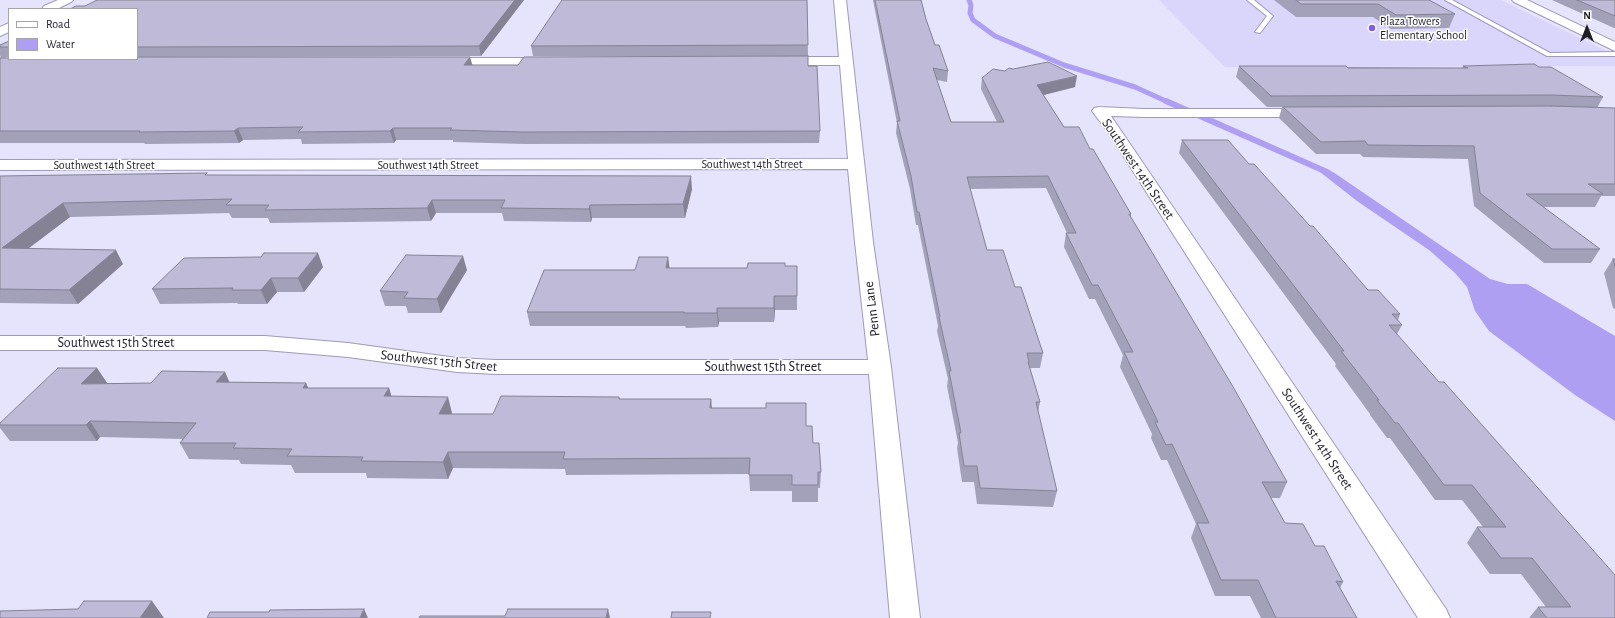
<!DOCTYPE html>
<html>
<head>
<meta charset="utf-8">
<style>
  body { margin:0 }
  #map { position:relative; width:1615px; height:618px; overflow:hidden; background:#e6e3fc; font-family:"Alegreya Sans",sans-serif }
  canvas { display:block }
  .legend { position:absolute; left:8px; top:8px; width:130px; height:52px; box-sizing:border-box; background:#fff; border:1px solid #a5a5a9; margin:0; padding:5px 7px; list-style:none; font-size:12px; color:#1e1d28 }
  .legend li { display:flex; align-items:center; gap:8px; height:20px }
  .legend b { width:20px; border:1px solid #a5a5a9 }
  .north { position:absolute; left:1567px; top:8px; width:40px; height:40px; -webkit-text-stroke:3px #fff; paint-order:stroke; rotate:0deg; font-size:11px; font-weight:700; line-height:16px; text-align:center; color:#1e1d28 }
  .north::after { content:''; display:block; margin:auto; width:14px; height:18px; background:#1e1d28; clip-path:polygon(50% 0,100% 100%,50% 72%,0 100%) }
</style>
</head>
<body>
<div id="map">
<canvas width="1615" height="618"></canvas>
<ul class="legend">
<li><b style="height:5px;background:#fff"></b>Road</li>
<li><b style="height:11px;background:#ae9ff3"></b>Water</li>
</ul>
<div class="north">N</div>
</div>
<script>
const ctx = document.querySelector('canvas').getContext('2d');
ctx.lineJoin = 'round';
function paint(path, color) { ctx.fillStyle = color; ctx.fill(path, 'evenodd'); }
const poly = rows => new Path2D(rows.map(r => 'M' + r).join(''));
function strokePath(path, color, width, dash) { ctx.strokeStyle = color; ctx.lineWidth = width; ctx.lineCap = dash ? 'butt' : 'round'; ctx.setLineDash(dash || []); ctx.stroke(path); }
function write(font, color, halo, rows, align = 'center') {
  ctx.font = font + ' "Alegreya Sans",sans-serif'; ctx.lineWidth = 3; ctx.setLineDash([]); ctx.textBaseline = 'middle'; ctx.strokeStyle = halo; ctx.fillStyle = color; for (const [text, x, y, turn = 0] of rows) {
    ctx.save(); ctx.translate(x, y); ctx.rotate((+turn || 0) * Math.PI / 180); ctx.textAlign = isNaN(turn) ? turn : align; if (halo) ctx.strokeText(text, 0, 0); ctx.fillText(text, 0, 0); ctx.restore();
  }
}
paint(poly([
  [1159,0,1501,0,1615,55,1615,66,1225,67]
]), '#dad5fb');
paint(poly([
  [1320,172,1333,172,1490,279,1508,284,1527,284,1615,336,1615,421,1575,395,1489,331,1475,311,1467,287,1455,273,1429,250,1357,201]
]), '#ae9ff3');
strokePath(poly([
  [969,0,971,5,970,13,973,20,995,36,1064,65,1135,87,1168,102]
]), '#ae9ff3', 5);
strokePath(poly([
  [1166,101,1327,172,1335,178]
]), '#ae9ff3', 6);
const service = poly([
  [1247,0,1254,0,1273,16,1260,33,1255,32,1267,16,1247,0],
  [1445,0,1452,0,1550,53,1615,52,1615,56,1547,56,1445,0]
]);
const minor = poly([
  [834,0,846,0,873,242,891,367,920,618,890,618,869,374,496,374,457,372,348,357,265,350,0,350,0,336,265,336,348,343,457,358,496,360,868,360,855,242,848,169,0,170,0,160,848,159,840,65,779,65,774,64,772,61,774,58,779,57,839,57,834,0],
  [1512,0,1527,0,1615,42,1615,51,1514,2,1512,0],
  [443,58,549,58,554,59,556,62,554,65,549,66,438,65,436,62,438,59,443,58],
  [1099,107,1144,109,1308,109,1313,110,1315,113,1313,116,1308,117,1144,117,1111,116,1446,609,1450,618,1418,618,1108,132,1092,111,1094,108,1099,107]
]);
const secondary = poly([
  [58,0,73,0,71,2,57,9,42,9,44,6,58,0],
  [9,23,9,32,0,36,0,27,9,23]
]);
strokePath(service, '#9e9ab7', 2);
strokePath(minor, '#9e9ab7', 2);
strokePath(secondary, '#9e9ab7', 2);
paint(service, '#fff');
paint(minor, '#fff');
paint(secondary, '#fff');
paint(poly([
  [524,0,481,56,137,57,137,9,85,6],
  [807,0,808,56,533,56,531,46],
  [873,0,921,0,926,19,935,45,948,71,947,82,937,80,951,122,997,122,981,89,982,78,1075,87,1043,95,1064,127,1090,149,1131,214,1131,217,1287,482,1280,498,1271,498,1285,523,1315,546,1343,582,1340,588,1357,618,1261,618,1250,596,1215,596,1191,538,1196,524,1167,460,1161,460,1151,438,1152,434,1120,367,1123,355,1095,299,1089,299,1064,247,1066,233,1067,233,1046,188,970,189,987,250,1015,287,1043,353,1040,368,1030,368,1040,402,1038,412,1057,491,1053,507,977,504,974,482,962,482,957,448,958,443,947,386,948,379,937,331,938,326,918,225,916,225,910,189,896,133,897,123],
  [1274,0,1429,0,1455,14,1449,28,1391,29,1373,17,1296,17],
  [1552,0,1615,0,1615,28,1614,28],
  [9,41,9,57,1,58,0,55,0,45],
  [0,58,472,65,808,66,820,131,819,143,525,144,453,142,453,140,396,140,394,143,302,144,301,139,243,140,239,143,145,144,144,143,0,143],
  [1239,66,1462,68,1463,66,1539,67,1603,97,1597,108,1615,108,1615,196,1601,196,1595,207,1543,207,1600,249,1591,263,1544,263,1474,206,1468,159,1363,157,1360,154,1316,154,1279,118,1282,107,1267,107,1236,77],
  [1182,140,1249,164,1368,290,1400,314,1398,320,1402,325,1397,334,1615,618,1529,618,1538,607,1546,607,1521,574,1490,574,1467,543,1477,527,1483,527,1462,500,1435,500,1390,438,1387,438,1370,415,1370,414,1335,366,1336,364,1179,153],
  [208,175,692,189,685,218,592,218,591,222,504,221,502,213,436,213,431,221,270,223,268,218,232,218,229,213,70,217,28,249,123,264,78,304,0,303,0,176],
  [668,257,669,268,747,268,785,266,797,266,797,310,775,310,774,322,719,322,718,327,686,328,685,326,530,326,527,312],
  [1613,259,1615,259,1615,309,1613,308,1604,273],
  [323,267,304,292,277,292,267,304,238,304,237,303,160,304,152,289],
  [467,270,441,313,408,313,406,306,385,306,380,291],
  [97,368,107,383,151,383,225,372,229,382,306,383,308,388,389,388,391,396,452,413,452,414,493,414,619,397,620,399,711,399,712,408,806,426,813,443,821,472,820,488,818,488,818,502,792,502,792,491,750,491,749,474,566,475,565,469,453,468,448,479,367,478,366,473,295,473,291,465,241,464,239,460,189,459,180,443,183,439,100,437,97,441,10,441,0,428,0,423]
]), '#a3a0b9');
paint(poly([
  [515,0,524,0,481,56,479,46],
  [470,57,473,67,464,65],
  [1077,76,1075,87,1036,97,1037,85],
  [238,128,243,140,239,143,234,131],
  [393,128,396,140,394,143,390,131],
  [691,176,692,189,685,218,683,204],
  [432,200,436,213,431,221,427,208],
  [63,203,70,217,10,262,2,248],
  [590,205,592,218,591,222,589,209],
  [116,250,123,264,78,304,69,290],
  [318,253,323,267,304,292,298,278],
  [463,256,467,270,441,313,437,299],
  [668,257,670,271,666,268],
  [271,278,277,292,267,304,261,290],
  [774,296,775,310,774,322],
  [717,308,719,322,718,327,717,313],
  [97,368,107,383,81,384],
  [225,372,232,388,216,382],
  [306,383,313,399,303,388],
  [389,388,394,404,384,396],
  [448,397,452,413,444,430,439,414],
  [711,399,712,415,710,408],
  [90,421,100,437,97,441,86,425],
  [448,452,453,468,448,479,443,462],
  [152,601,164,618,140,618],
  [364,609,368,618,360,618],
  [608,609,610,618,606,618]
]), '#858296');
const building = poly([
  [97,0,515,0,479,46,137,47,137,9,70,9,76,6,85,6,97,0],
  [562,0,807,0,808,45,531,46,562,0],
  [875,0,921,0,926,19,935,45,939,45,948,71,933,68,951,122,1004,122,982,78,993,69,1005,71,1009,68,1013,69,1048,62,1077,76,1037,85,1064,127,1079,127,1090,149,1093,149,1131,214,1129,214,1232,385,1287,482,1262,482,1285,523,1303,524,1315,546,1324,546,1343,582,1336,581,1357,618,1276,618,1258,580,1221,580,1197,523,1209,523,1172,444,1166,445,1155,422,1158,422,1124,352,1133,352,1098,285,1092,285,1066,233,1076,233,1048,176,967,177,987,250,1003,250,1015,287,1021,287,1043,353,1027,353,1029,362,1028,362,1040,402,1036,402,1057,491,980,488,977,466,964,466,959,433,961,433,949,371,951,371,939,317,940,317,919,212,917,212,911,176,897,121,900,121,875,0],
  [1296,0,1429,0,1455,14,1396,15,1378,4,1301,4,1296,0],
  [1577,0,1615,0,1615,16,1577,0],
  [9,41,9,47,0,47,0,45,9,41],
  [808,56,808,66,817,66,820,131,523,132,450,130,452,128,393,128,390,131,298,132,303,127,238,128,234,131,139,132,140,131,0,131,0,58,9,58,9,59,137,59,137,57,470,57,464,65,518,65,524,57,808,56],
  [1534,64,1539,67,1551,67,1603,97,1551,95,1271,96,1239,66,1346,66,1348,68,1468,68,1463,66,1534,64],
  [1551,106,1615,108,1615,184,1588,184,1603,194,1526,194,1600,249,1552,249,1480,193,1474,146,1368,145,1365,141,1321,142,1283,107,1551,106],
  [1182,140,1228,140,1249,164,1254,164,1310,226,1313,226,1368,290,1378,290,1400,314,1392,314,1402,325,1389,325,1439,382,1444,382,1615,575,1615,618,1547,618,1538,607,1571,607,1532,558,1501,558,1477,527,1506,527,1472,485,1444,485,1398,423,1395,423,1377,400,1379,400,1341,351,1344,351,1182,140],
  [207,173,205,175,691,176,683,204,590,205,589,209,501,208,505,200,432,200,427,208,265,210,269,205,226,205,232,199,63,203,2,248,116,250,69,290,0,289,0,176,207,173],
  [264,253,318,253,298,278,271,278,261,290,232,290,233,288,152,289,184,258,261,257,264,253],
  [406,255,463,256,437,299,404,298,408,292,380,291,406,255],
  [639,257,668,257,666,268,747,268,748,263,785,263,785,266,797,266,797,296,774,296,774,308,717,308,717,313,684,313,684,312,527,312,544,270,635,270,639,257],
  [1613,259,1615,259,1615,266,1613,259],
  [58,368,97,368,81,384,151,383,162,371,225,372,216,382,306,383,303,388,389,388,384,396,448,397,439,414,493,414,501,396,619,397,619,399,711,399,710,408,766,408,766,403,806,403,806,426,812,426,813,443,819,443,821,472,818,472,818,485,792,485,792,475,749,475,750,458,563,459,565,452,448,452,443,462,361,461,363,457,287,456,292,449,233,448,236,443,180,443,196,423,90,421,86,425,0,425,0,423,58,368],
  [84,601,152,601,140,618,0,618,0,611,78,609,84,601],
  [364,609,360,618,207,618,210,612,269,612,270,610,364,609],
  [508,609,608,609,606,618,419,618,420,616,505,616,508,609],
  [672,612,711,612,710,618,671,618,672,612]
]);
paint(building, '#bebad7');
strokePath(building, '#858296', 1);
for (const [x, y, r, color] of [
  [1372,28,4,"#8061db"]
]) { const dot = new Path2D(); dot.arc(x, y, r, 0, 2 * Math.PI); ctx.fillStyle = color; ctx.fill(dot); strokePath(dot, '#fff', 1.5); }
write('12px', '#1e1d28', '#fff', [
  ["Plaza Towers",1380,21],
  ["Elementary School",1380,35]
], 'left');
write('12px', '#1e1d28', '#fff', [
  ["Southwest 14th Street",752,164],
  ["Southwest 14th Street",104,165],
  ["Southwest 14th Street",428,165]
]);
write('14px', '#1e1d28', '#fff', [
  ["Southwest 14th Street",1138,169,56],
  ["Penn Lane",872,309,-97],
  ["Southwest 15th Street",116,343],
  ["Southwest 15th Street",439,361,6],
  ["Southwest 15th Street",763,367],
  ["Southwest 14th Street",1317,439,57]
]);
</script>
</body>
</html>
